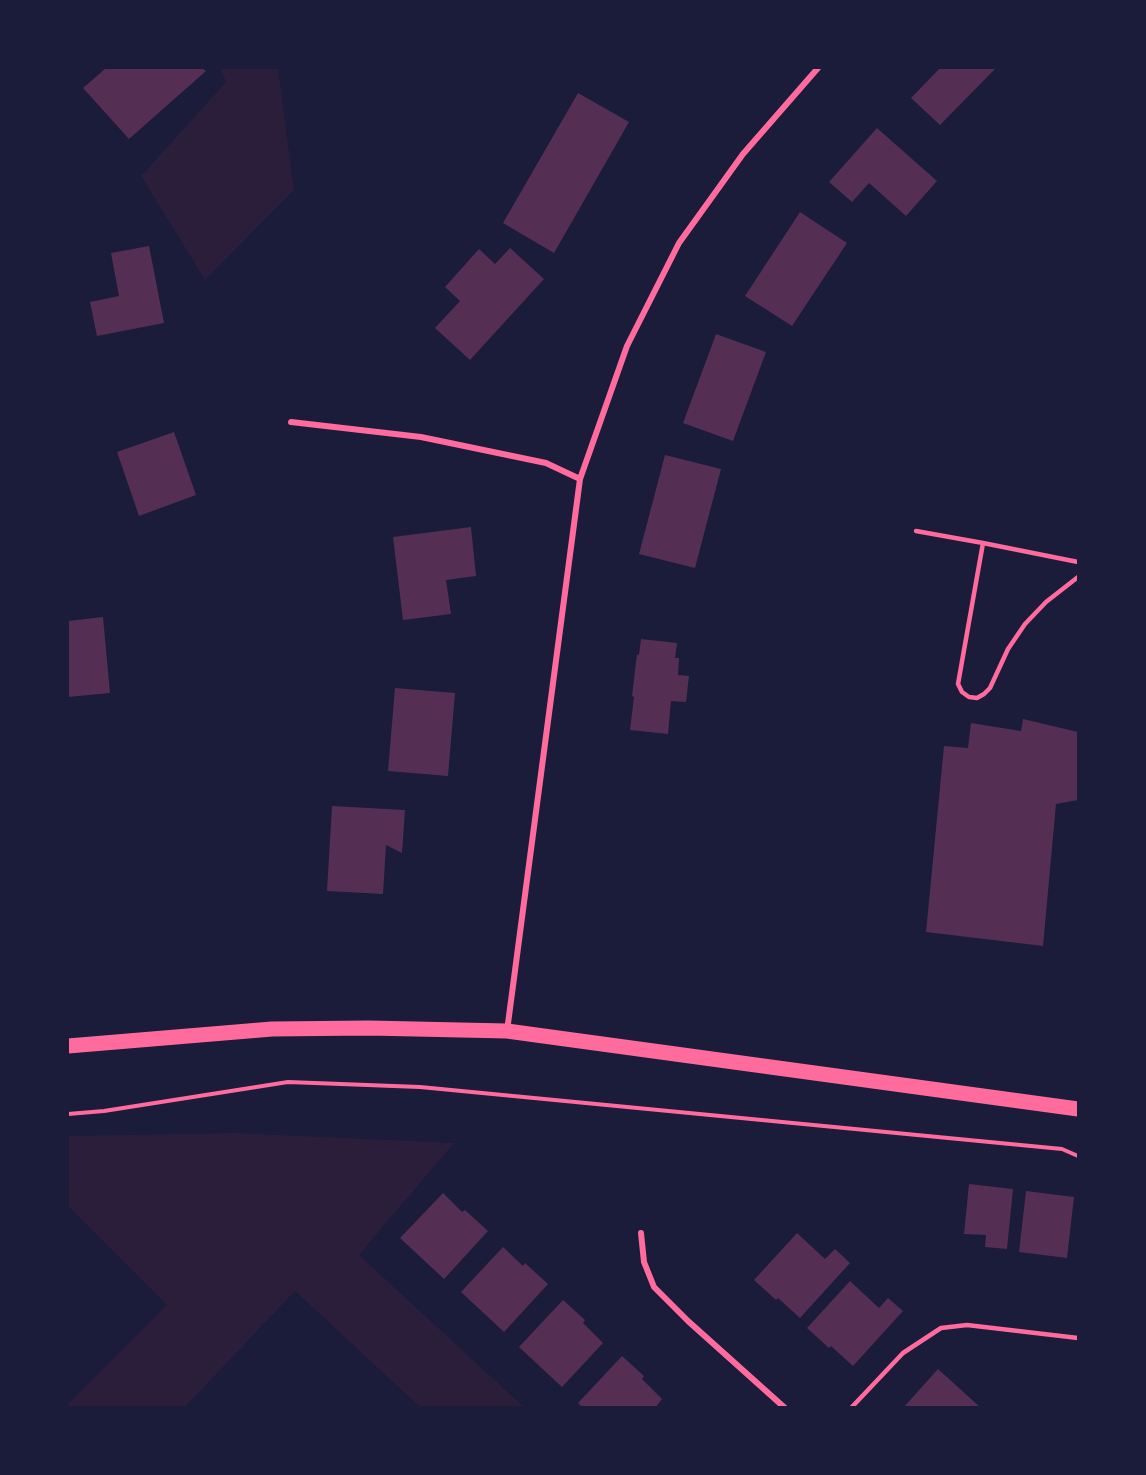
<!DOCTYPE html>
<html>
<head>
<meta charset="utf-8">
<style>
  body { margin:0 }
  #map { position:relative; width:1146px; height:1475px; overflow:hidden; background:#1b1b3a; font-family:Inter,sans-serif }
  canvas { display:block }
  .frame { position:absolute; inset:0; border:69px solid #1b1b3a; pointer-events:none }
</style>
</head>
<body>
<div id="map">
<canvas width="1146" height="1475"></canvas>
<div class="frame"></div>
</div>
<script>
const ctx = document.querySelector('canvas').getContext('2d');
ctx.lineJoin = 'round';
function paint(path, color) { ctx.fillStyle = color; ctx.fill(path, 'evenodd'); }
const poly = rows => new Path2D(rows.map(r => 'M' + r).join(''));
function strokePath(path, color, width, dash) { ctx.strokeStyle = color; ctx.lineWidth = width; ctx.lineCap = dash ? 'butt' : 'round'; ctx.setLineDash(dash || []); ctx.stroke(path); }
paint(poly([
  [220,68,278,68,294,190,205,280,141,176,226,82],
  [236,1133,454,1143,359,1255,524,1407,420,1407,295,1291,185,1407,68,1407,68,1404,167,1305,68,1206,68,1136]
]), '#2a1e3b');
paint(poly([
  [106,68,202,68,206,71,129,139,83,88],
  [940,68,996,68,940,125,911,98],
  [578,93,629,122,554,253,503,223],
  [877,128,937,181,906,216,869,183,852,202,829,182],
  [800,212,847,243,792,326,745,296],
  [149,246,164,323,97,336,90,302,119,296,111,253],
  [510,248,544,279,470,360,435,328,460,301,445,287,479,249,495,264],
  [716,334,766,352,733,441,683,423],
  [174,432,196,495,139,516,117,452],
  [665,455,721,469,695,568,639,554],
  [471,527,476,576,446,580,451,614,403,620,393,537],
  [103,617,110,693,68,697,68,621],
  [641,639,677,643,675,658,679,658,678,675,689,676,686,702,671,701,668,734,630,730,634,697,632,696,637,654,639,655],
  [395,688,455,693,448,776,388,771],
  [1023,719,1078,732,1078,800,1056,804,1043,946,926,932,944,746,968,748,971,723,1021,731],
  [332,806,405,810,402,853,386,845,383,894,327,891],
  [969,1184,1013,1189,1007,1249,985,1247,986,1235,964,1234],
  [1026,1191,1074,1197,1067,1258,1019,1252],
  [443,1193,462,1212,465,1210,488,1231,444,1279,400,1238],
  [797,1233,825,1259,835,1249,850,1263,800,1318,778,1298,776,1300,754,1280],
  [503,1247,523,1266,525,1263,548,1284,504,1332,461,1292],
  [850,1281,879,1308,888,1298,903,1311,853,1366,831,1346,829,1348,807,1328],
  [563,1300,585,1320,583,1323,603,1343,562,1387,519,1347],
  [622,1356,644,1376,642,1379,662,1399,655,1408,583,1408,578,1403],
  [938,1369,981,1408,903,1408]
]), '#542f53');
strokePath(poly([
  [68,1114,104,1111,288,1082,420,1087,1062,1149,1078,1156]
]), '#ff6b9d', 4);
strokePath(poly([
  [916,531,983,543],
  [1078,562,983,543,958,684,962,692,969,697,977,698,984,694,990,688,1008,649,1025,624,1046,602,1078,577],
  [851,1408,903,1353,941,1328,967,1325,1078,1338]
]), '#ff6b9d', 4.5);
strokePath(poly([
  [291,422,421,437,546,463,580,479],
  [507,1031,580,479,627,346,679,243,743,154,818,68],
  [641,1233,644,1262,654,1287,688,1321,785,1408]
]), '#ff6b9d', 6);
strokePath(poly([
  [68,1046,272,1029,369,1028,507,1031,1078,1109]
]), '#ff6b9d', 15);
</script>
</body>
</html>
